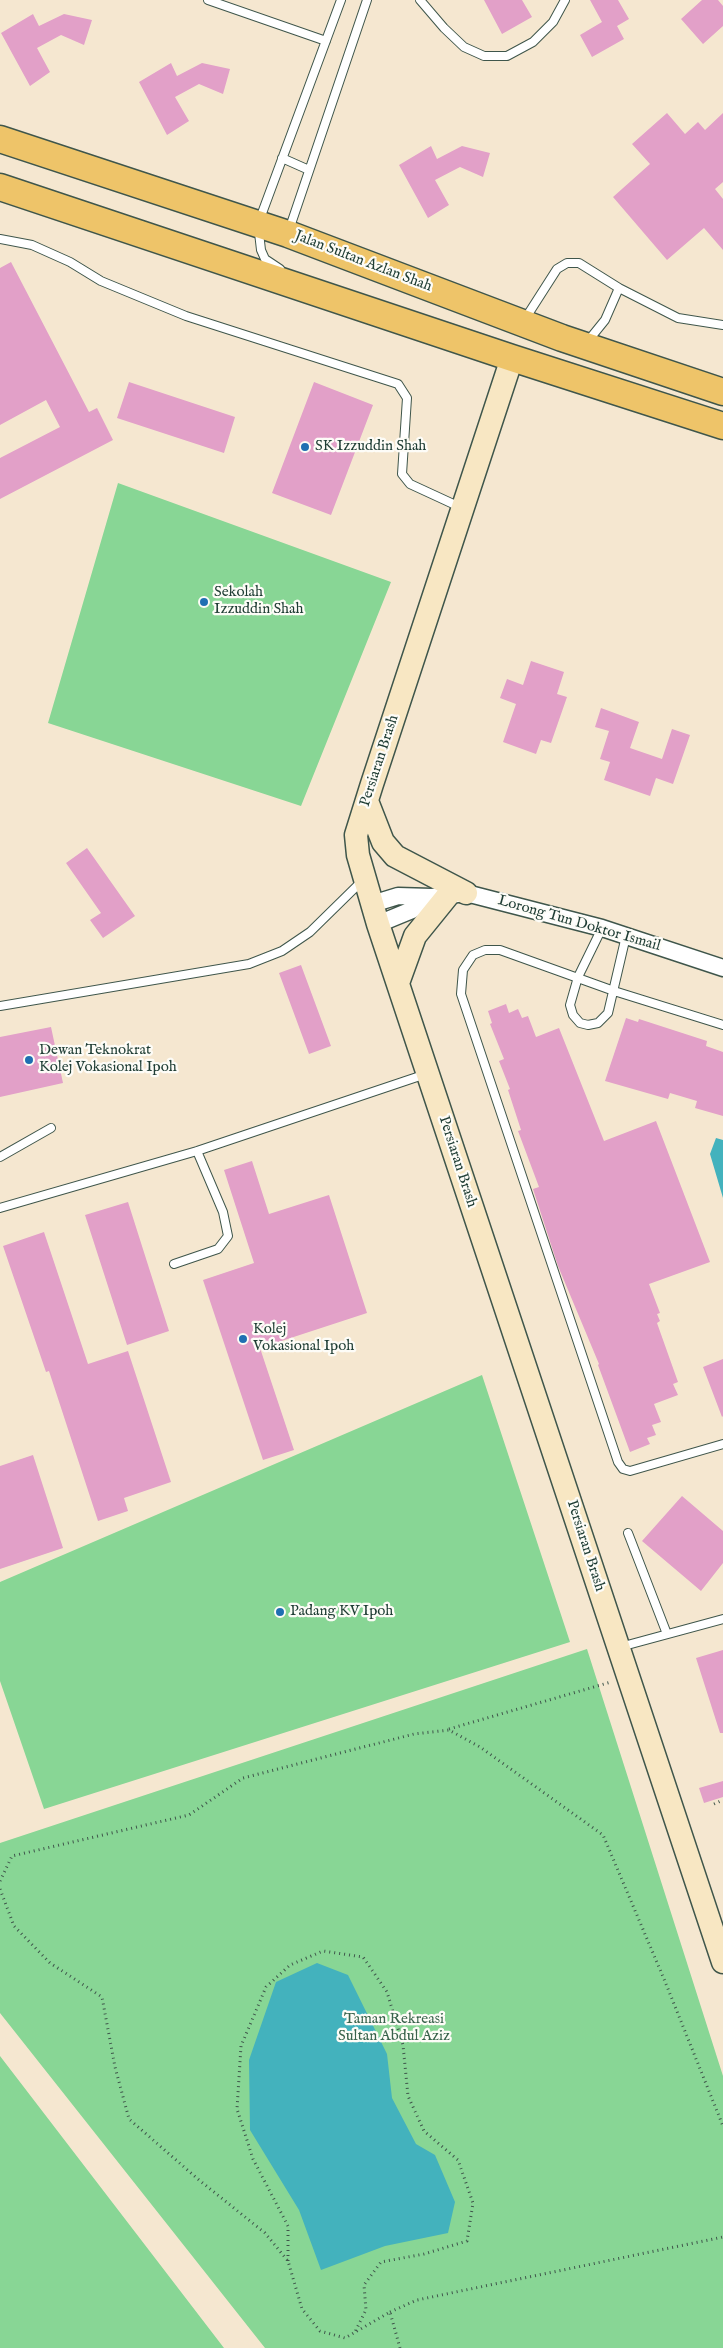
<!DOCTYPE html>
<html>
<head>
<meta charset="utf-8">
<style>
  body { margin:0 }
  canvas { display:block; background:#f5e7d0 }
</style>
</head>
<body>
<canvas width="723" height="2348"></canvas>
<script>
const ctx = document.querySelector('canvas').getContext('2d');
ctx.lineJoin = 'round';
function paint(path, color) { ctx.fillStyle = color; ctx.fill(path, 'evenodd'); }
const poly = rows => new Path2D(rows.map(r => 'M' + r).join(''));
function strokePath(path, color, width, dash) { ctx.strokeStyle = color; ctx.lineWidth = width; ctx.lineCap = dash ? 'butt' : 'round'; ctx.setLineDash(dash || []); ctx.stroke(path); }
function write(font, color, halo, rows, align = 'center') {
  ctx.font = font + ' "IM FELL English",serif'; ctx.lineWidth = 4.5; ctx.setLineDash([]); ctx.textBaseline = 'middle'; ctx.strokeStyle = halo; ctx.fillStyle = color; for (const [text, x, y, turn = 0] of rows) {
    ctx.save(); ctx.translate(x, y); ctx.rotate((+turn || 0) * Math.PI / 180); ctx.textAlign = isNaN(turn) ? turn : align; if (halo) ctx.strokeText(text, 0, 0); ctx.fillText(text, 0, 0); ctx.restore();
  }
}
paint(poly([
  [118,483,391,582,301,806,48,723],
  [482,1375,570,1642,44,1809,0,1681,0,1582],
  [587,1649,723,2076,723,2348,265,2348,0,2013,0,1843],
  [0,2056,224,2348,0,2348]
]), '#88d695');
paint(poly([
  [716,1138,723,1140,723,1198,710,1154],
  [317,1963,348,1975,387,2054,392,2098,416,2144,435,2155,455,2202,448,2233,385,2246,321,2270,299,2210,250,2130,249,2060,276,1982]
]), '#43b2bd');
paint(poly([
  [484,0,522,0,532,17,502,34],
  [590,0,618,0,629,19,617,26,624,39,592,57,580,35,602,22],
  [702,0,718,0,723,6,723,26,703,44,681,19],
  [33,14,39,26,64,14,92,20,84,45,61,35,37,48,50,72,30,86,1,33],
  [171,63,177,76,202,63,230,69,223,94,199,84,175,97,189,121,167,135,139,82],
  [667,113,685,134,698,122,705,130,723,113,723,182,715,189,723,199,723,250,704,228,667,260,613,197,650,164,632,144],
  [431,146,437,159,462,146,490,153,483,177,460,167,435,180,449,205,428,218,399,165],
  [11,262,89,412,97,408,113,440,0,499,0,458,60,427,46,400,0,425,0,268],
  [129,382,235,417,224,453,117,418],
  [314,382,373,405,331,515,272,493],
  [531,661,564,672,557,694,567,697,551,743,541,740,536,754,503,742,516,704,500,698,507,679,523,685],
  [601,708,639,722,630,748,662,759,672,729,690,735,673,784,656,778,650,796,604,780,610,762,600,759,609,731,595,727],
  [87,848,135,916,103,938,90,920,101,913,66,863],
  [301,965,331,1046,309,1054,279,973],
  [506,1004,509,1013,518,1009,522,1018,528,1016,536,1037,559,1028,604,1141,656,1121,710,1262,649,1284,660,1313,657,1314,660,1321,657,1323,678,1382,673,1384,678,1395,654,1404,661,1422,652,1425,656,1435,647,1438,650,1444,630,1452,598,1365,599,1364,558,1266,533,1189,539,1187,518,1131,521,1130,508,1090,510,1089,499,1061,504,1059,490,1024,492,1023,488,1011],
  [626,1018,638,1022,639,1019,707,1041,706,1046,723,1052,723,1116,695,1108,697,1101,670,1093,668,1099,605,1081],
  [51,1027,63,1083,0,1097,0,1037],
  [252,1161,269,1214,329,1195,367,1313,260,1348,294,1450,263,1460,203,1280,254,1263,224,1170],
  [128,1202,169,1331,127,1345,85,1215],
  [44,1232,88,1364,128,1351,171,1482,124,1498,128,1511,98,1521,49,1371,46,1372,3,1246],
  [723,1359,723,1416,722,1417,703,1367],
  [33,1455,63,1548,0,1569,0,1466],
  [682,1496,723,1531,723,1563,701,1591,642,1541],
  [723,1650,723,1733,720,1733,696,1658],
  [723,1781,723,1797,704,1803,699,1788]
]), '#e2a0c8');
const lane = poly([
  [208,0,326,41],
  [420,0,444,28,464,47,484,56,507,56,533,42,553,22,565,0],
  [282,158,309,170],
  [289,230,367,0],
  [0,239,32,245,70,262,101,281,186,316,398,384,407,398,402,474,410,484,462,508],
  [280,269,265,259,261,250,258,224,341,0],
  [619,288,678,318,723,325],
  [525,319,557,269,567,263,579,263,619,288,605,320,588,341],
  [602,928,578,977,570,1005,573,1015,580,1023,588,1025,598,1023,608,1013,626,936],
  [0,1006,249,964,282,951,310,932,362,881],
  [723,1025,614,991,500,950,485,950,473,955,463,970,461,994,618,1462,623,1469,630,1471,723,1444],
  [0,1157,51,1128],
  [0,1208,197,1151,426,1074],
  [174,1264,218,1249,228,1236,223,1212,197,1151],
  [628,1533,667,1634],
  [620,1647,723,1619]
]);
const street = poly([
  [372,904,398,896,432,897,466,893,602,928,723,968],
  [378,924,412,910,432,897]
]);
const secondary = poly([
  [512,358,372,784,356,835,358,855,378,924,723,1962],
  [367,801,383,842,395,856,466,893],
  [398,983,415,936,449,894]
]);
const primary = poly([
  [0,139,288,234,562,338,723,392],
  [0,187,512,358,723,426]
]);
strokePath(lane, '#3f564b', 10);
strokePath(street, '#3f564b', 19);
strokePath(secondary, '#3f564b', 25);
strokePath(primary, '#3f564b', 29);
strokePath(poly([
  [449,1729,611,1682],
  [714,1804,723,1800],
  [0,1881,12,1856,189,1815,243,1778,414,1734,449,1730,480,1747,603,1835,664,1979,723,2126],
  [0,1889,14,1926,50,1963,102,1997,115,2067,129,2119,199,2180,265,2233,288,2261,302,2309,320,2331,345,2338,390,2312,400,2348],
  [288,2261,288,2226,253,2159,237,2109,241,2046,266,1987,290,1965,323,1951,363,1957,387,1992,403,2045,408,2096,424,2131,458,2160,473,2203,467,2241,424,2254,381,2262,364,2285,366,2310,355,2332],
  [390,2312,417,2300,723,2237]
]), '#3f564b', 3, [1, 4]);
strokePath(lane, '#fff', 8);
strokePath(street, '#fff', 16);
strokePath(secondary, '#f8e7c3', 22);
strokePath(primary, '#eec469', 26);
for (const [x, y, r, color] of [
  [305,447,5,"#1f6fb2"],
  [204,602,5,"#1f6fb2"],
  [29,1060,5,"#1f6fb2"],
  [243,1339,5,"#1f6fb2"],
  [280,1612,5,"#1f6fb2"]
]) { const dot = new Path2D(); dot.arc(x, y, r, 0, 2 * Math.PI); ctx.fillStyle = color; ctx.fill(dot); strokePath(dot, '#fdfcf7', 2); }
write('15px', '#1f3d34', '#fdfcf7', [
  ["Jalan Sultan Azlan Shah",363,262,21],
  ["Persiaran Brash",380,761,-72],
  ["Lorong Tun Doktor Ismail",579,924,16],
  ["Persiaran Brash",457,1162,72],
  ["Persiaran Brash",585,1546,72]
]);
write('15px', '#1f3d34', '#fdfcf7', [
  ["SK Izzuddin Shah",315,447],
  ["Sekolah",214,593],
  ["Izzuddin Shah",214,610],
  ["Dewan Teknokrat",39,1051],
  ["Kolej Vokasional Ipoh",39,1068],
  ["Kolej",253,1330],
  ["Vokasional Ipoh",253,1347],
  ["Padang KV Ipoh",290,1612]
], 'left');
write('15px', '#39634c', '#fdfcf7', [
  ["Taman Rekreasi",394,2020],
  ["Sultan Abdul Aziz",394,2037]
]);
</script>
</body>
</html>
